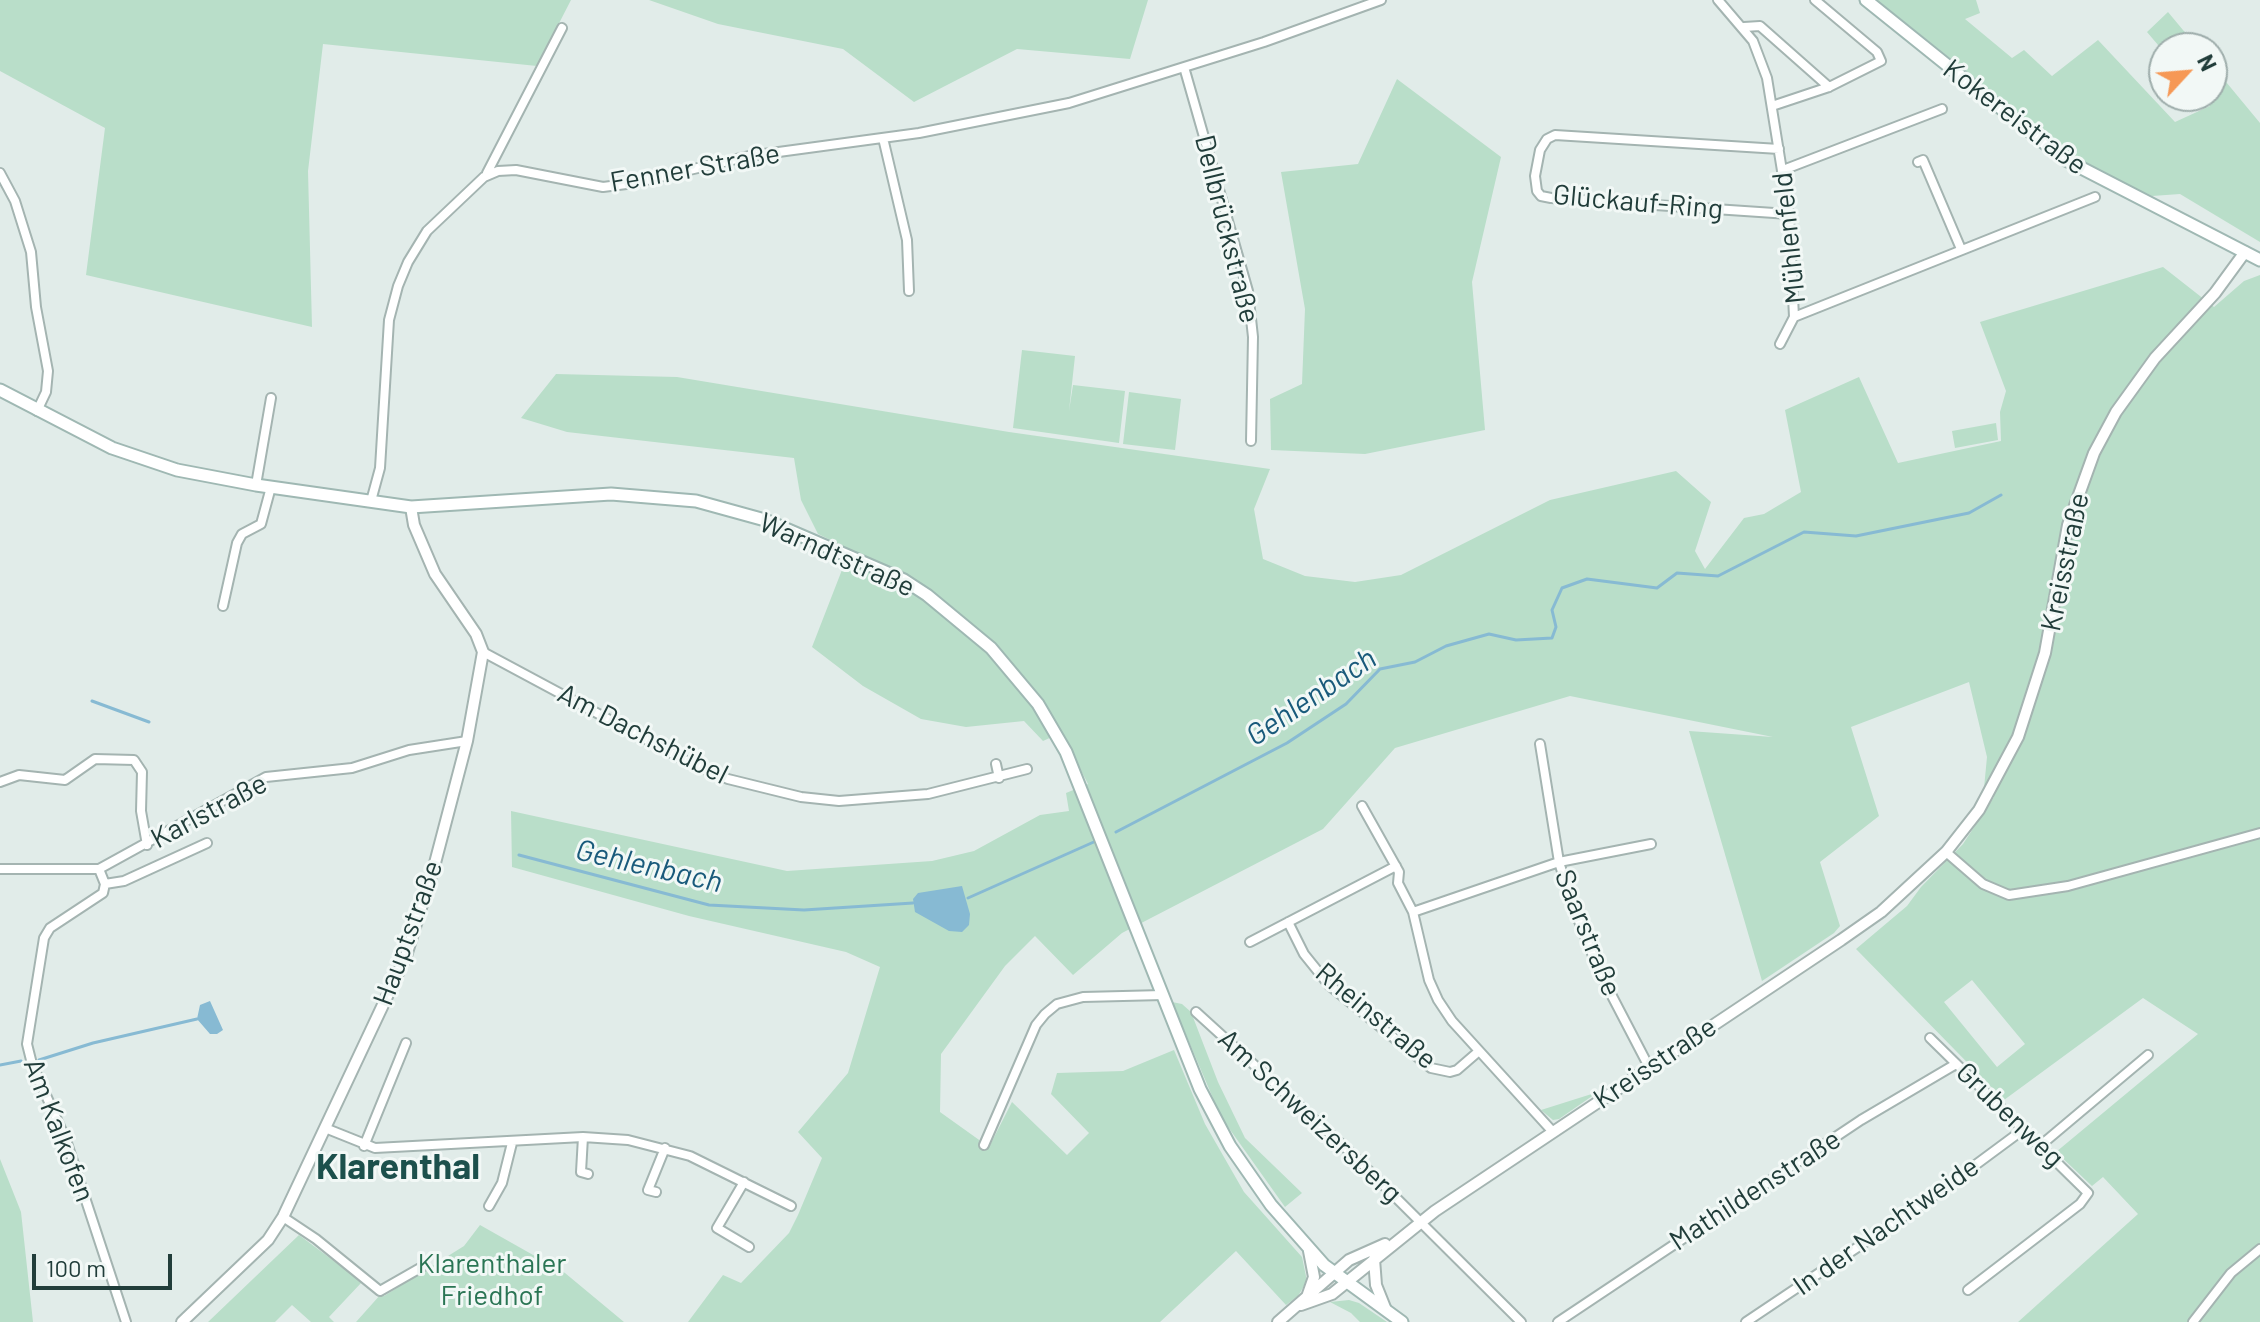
<!DOCTYPE html>
<html>
<head>
<meta charset="utf-8">
<style>
  body { margin:0 }
  #map { position:relative; width:2260px; height:1322px; overflow:hidden; background:#e1ece9; font-family:Barlow,sans-serif }
  canvas { display:block }
  .north { position:absolute; left:2148px; top:32px; width:80px; height:80px; box-sizing:border-box; background:#f2f8f6; border:2px solid #9eadab; border-radius:50%; rotate:64deg; font-size:22px; font-weight:700; line-height:32px; text-align:center; color:#213d3a }
  .north::after { content:''; display:block; margin:auto; width:28px; height:36px; background:#f69855; clip-path:polygon(50% 0,100% 100%,50% 72%,0 100%) }
  .scale { position:absolute; left:32px; top:1254px; width:140px; height:36px; box-sizing:border-box; border:4px solid #213d3a; border-top:0; padding-left:10px; font-size:24px; line-height:28px; white-space:nowrap; color:#213d3a; -webkit-text-stroke:6px #f2f8f6; paint-order:stroke }
</style>
</head>
<body>
<div id="map">
<canvas width="2260" height="1322"></canvas>
<div class="north">N</div>
<div class="scale">100 m</div>
</div>
<script>
const ctx = document.querySelector('canvas').getContext('2d');
ctx.lineJoin = 'round';
function paint(path, color) { ctx.fillStyle = color; ctx.fill(path, 'evenodd'); }
const poly = rows => new Path2D(rows.map(r => 'M' + r).join(''));
function strokePath(path, color, width, dash) { ctx.strokeStyle = color; ctx.lineWidth = width; ctx.lineCap = dash ? 'butt' : 'round'; ctx.setLineDash(dash || []); ctx.stroke(path); }
function write(font, color, halo, rows, align = 'center') {
  ctx.font = font + ' Barlow,sans-serif'; ctx.lineWidth = 6; ctx.setLineDash([]); ctx.textBaseline = 'middle'; ctx.strokeStyle = halo; ctx.fillStyle = color; for (const [text, x, y, turn = 0] of rows) {
    ctx.save(); ctx.translate(x, y); ctx.rotate((+turn || 0) * Math.PI / 180); ctx.textAlign = isNaN(turn) ? turn : align; if (halo) ctx.strokeText(text, 0, 0); ctx.fillText(text, 0, 0); ctx.restore();
  }
}
paint(poly([
  [0,0,571,0,537,66,323,44,308,171,312,327,86,275,105,128,0,71],
  [649,0,1148,0,1130,59,1017,49,914,102,843,49,718,24],
  [1877,0,1976,0,1980,13,1965,19,2012,58,2024,50,2052,76,2098,40,2175,122,2210,106,2202,96,2212,96,2212,65,2260,123,2260,242,2180,194,2152,196,2083,164],
  [2168,12,2198,48,2164,48,2164,52,2147,32],
  [1397,79,1501,157,1472,282,1485,430,1365,454,1271,450,1270,399,1302,384,1305,309,1281,172,1358,164],
  [2163,267,2214,307,2244,281,2260,275,2260,1322,2018,1322,2138,1214,2103,1177,2092,1186,2056,1152,2198,1034,2143,998,2004,1100,1856,949,1907,906,1921,887,1963,844,1994,797,1984,788,1987,757,1969,682,1851,727,1879,816,1820,862,1840,926,1834,933,1762,981,1689,731,1773,737,1570,696,1395,748,1323,829,1122,933,1073,975,1035,936,1005,966,941,1054,940,1112,989,1147,1012,1102,1067,1155,1089,1133,1051,1094,1057,1073,1123,1071,1174,1050,1205,1124,1244,1192,1302,1257,1307,1281,1298,1296,1286,1305,1236,1251,1160,1322,688,1322,723,1275,741,1283,789,1233,798,1215,822,1158,798,1132,848,1073,880,967,846,952,689,916,512,867,511,811,787,871,932,861,974,851,1040,815,1069,811,1066,793,1088,784,1060,730,1023,678,905,576,818,534,801,500,794,458,567,432,521,418,556,374,677,377,1009,432,1270,469,1254,509,1263,559,1305,576,1355,582,1401,575,1550,500,1676,471,1711,502,1695,551,1705,569,1744,518,1764,514,1801,492,1785,410,1859,377,1898,463,2001,441,2000,412,2006,391,1980,322],
  [1972,980,2025,1044,1997,1067,1944,1002],
  [1022,350,1075,356,1069,411,1073,385,1125,391,1119,443,1013,428],
  [1129,392,1181,399,1175,450,1123,444],
  [1996,423,1998,440,1955,448,1952,431],
  [847,557,925,597,989,650,1017,683,1054,736,1043,741,1024,721,966,727,921,719,863,686,812,647],
  [1172,1002,1182,1004,1191,1012,1218,1082,1245,1138,1302,1193,1285,1207,1221,1117],
  [1598,1092,1559,1119,1553,1120,1541,1110],
  [0,1159,21,1212,33,1322,0,1322],
  [480,1225,565,1273,624,1322,356,1322,381,1294,384,1296,464,1246],
  [299,1235,362,1282,329,1317,334,1322,311,1322,292,1305,275,1322,208,1322],
  [1349,1300,1359,1303,1387,1322,1360,1322,1351,1313,1330,1302]
]), '#b9dec9');
paint(poly([
  [962,886,970,914,969,925,962,932,949,931,915,912,913,899,918,893],
  [210,1001,223,1030,217,1034,210,1034,197,1019,200,1005]
]), '#87bad3');
strokePath(poly([
  [92,701,149,722],
  [1116,832,1287,743,1346,704,1380,669,1415,662,1446,646,1489,634,1516,640,1552,638,1556,627,1552,610,1562,588,1587,579,1657,588,1677,573,1718,576,1804,532,1856,536,1969,513,2001,495],
  [519,855,709,905,804,910,913,903],
  [968,898,1096,841],
  [39,1060,93,1043,197,1019],
  [0,1065,21,1061]
]), '#87bad3', 3);
const minor = poly([
  [1718,0,1753,41,1767,78,1789,214,1794,317,2095,197],
  [1744,27,1760,26,1829,87],
  [1184,67,1248,291,1253,337,1251,441],
  [1772,106,1829,87,1881,61,1877,52,1815,0],
  [883,138,907,240,909,291],
  [1779,149,1555,135,1547,139,1540,150,1535,176,1537,191,1541,196,1551,198,1789,214],
  [1918,162,1923,160,1961,249],
  [1783,170,1942,109],
  [0,173,15,201,31,252,36,307,48,371,46,392,37,411],
  [487,173,562,28],
  [1780,344,1794,317],
  [256,485,271,398],
  [371,501,380,468,389,320,398,286,408,262,427,231,484,177,498,171,516,170,603,187,634,183,749,156,919,133,1069,103,1264,42,1381,0],
  [223,606,237,543,242,534,261,524,271,487],
  [483,652,690,763,728,779,801,797,839,801,928,794,1027,769],
  [1540,744,1559,862,1572,904,1600,973,1649,1067],
  [996,764,999,778],
  [0,782,19,775,65,780,95,759,134,760,142,772,141,811,147,845],
  [1362,806,1399,872,1398,883,1413,912,1429,980,1438,1000,1452,1021,1553,1132],
  [1946,852,1983,884,2009,895,2068,886,2260,833],
  [0,869,99,869,266,777,352,768,409,750,467,741],
  [99,869,105,884,103,893,50,928,44,938,27,1044,32,1064,66,1140,126,1322],
  [105,884,124,881,207,843],
  [1413,912,1559,862,1651,844],
  [1288,922,1304,954,1329,985,1431,1068,1450,1072,1457,1070,1479,1051],
  [1250,942,1396,866],
  [1196,1012,1351,1153,1521,1322],
  [1930,1038,2088,1193,2080,1204,1968,1290],
  [325,1128,375,1148,583,1137,628,1140,690,1156,791,1206],
  [583,1137,581,1172,588,1174],
  [984,1145,1036,1025,1045,1014,1057,1004,1083,997,1163,995],
  [2041,1145,2148,1055],
  [364,1146,406,1043],
  [744,1182,717,1228,749,1247],
  [656,1192,648,1190,665,1148],
  [489,1206,502,1183,512,1143],
  [283,1217,316,1239,380,1291,422,1267],
  [1558,1322,1861,1120,1956,1064],
  [1746,1322,1928,1200,2024,1129],
  [2193,1322,2231,1273,2260,1249]
]);
const tertiary = poly([
  [1374,1259,1376,1285,1386,1310],
  [1307,1297,1314,1277,1309,1251],
  [1301,1305,1332,1294,1435,1211,1841,940,1881,912,1946,852,1979,810,2018,737,2045,653,2068,525,2094,453,2116,412,2155,358,2215,293,2245,252],
  [182,1322,268,1240,283,1217,406,956,435,863,467,741,483,652,476,634,435,574,414,525,411,507],
  [1278,1322,1349,1260,1385,1244]
]);
const secondary = poly([
  [1866,0,2064,159,2260,260],
  [0,390,112,448,177,470,256,485,411,507,611,494,696,501,765,520,904,580,927,595,991,648,1038,704,1066,752,1200,1089,1230,1146,1271,1205,1324,1265,1402,1322]
]);
strokePath(minor, '#a4b4b1', 12);
strokePath(tertiary, '#a4b4b1', 14);
strokePath(secondary, '#9fb8b3', 15);
strokePath(minor, '#fff', 8);
strokePath(tertiary, '#fff', 10);
strokePath(secondary, '#fff', 11);
write('28px', '#213d3a', '#f2f8f6', [
  ["Kokereistraße",2015,117,37],
  ["Fenner Straße",695,168,-10],
  ["Glückauf-Ring",1638,202,5],
  ["Dellbrückstraße",1227,229,76],
  ["Mühlenfeld",1789,238,-96],
  ["Warndtstraße",837,555,24],
  ["Kreisstraße",2065,562,-78],
  ["Am Dachshübel",643,734,27],
  ["Karlstraße",209,811,-28],
  ["Hauptstraße",408,933,-70],
  ["Saarstraße",1588,933,68],
  ["Rheinstraße",1376,1016,40],
  ["Kreisstraße",1655,1063,-34],
  ["Grubenweg",2010,1115,44],
  ["Am Schweizersberg",1310,1116,43],
  ["Am Kalkofen",59,1130,69],
  ["Mathildenstraße",1755,1190,-33],
  ["In der Nachtweide",1886,1226,-35]
]);
write('28px', '#2a7554', '#f2f8f6', [
  ["Klarenthaler",492,1264],
  ["Friedhof",492,1296]
]);
write('italic 30px', '#195a7b', '#f2f8f6', [
  ["Gehlenbach",1311,697,-34],
  ["Gehlenbach",649,866,13]
]);
write('bold 36px', '#1c504c', '#f2f8f6', [
  ["Klarenthal",398,1167]
]);
</script>
</body>
</html>
